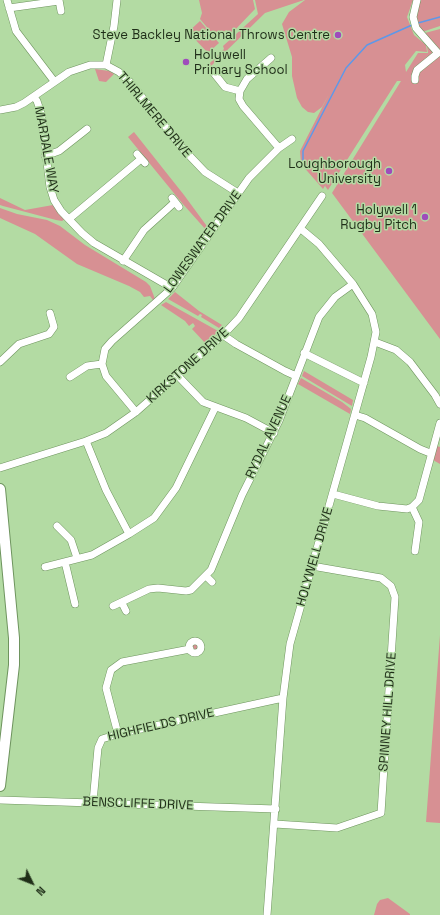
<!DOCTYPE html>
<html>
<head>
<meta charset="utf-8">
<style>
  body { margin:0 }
  #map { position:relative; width:440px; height:915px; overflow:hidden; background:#b3dba3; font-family:"Space Grotesk",sans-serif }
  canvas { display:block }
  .north { position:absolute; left:12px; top:863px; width:40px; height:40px; -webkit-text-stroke:3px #b3dba3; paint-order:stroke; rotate:133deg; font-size:11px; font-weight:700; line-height:16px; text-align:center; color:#1f2e18 }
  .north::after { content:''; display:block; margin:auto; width:14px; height:18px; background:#1f2e18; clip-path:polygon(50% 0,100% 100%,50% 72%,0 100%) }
</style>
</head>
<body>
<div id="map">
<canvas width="440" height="915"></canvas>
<div class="north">N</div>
</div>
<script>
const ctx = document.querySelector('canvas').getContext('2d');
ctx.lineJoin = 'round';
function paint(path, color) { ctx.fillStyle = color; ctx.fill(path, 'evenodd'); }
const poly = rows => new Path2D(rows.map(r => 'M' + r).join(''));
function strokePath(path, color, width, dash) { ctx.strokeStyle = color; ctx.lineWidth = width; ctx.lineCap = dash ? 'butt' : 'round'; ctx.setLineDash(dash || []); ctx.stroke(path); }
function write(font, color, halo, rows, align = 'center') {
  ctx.font = font + ' "Space Grotesk",sans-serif'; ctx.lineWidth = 3; ctx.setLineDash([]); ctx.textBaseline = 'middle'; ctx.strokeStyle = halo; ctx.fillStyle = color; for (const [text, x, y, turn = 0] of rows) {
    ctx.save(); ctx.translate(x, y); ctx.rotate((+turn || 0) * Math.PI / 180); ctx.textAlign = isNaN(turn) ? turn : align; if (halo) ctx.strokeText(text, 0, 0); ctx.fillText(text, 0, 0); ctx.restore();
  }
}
paint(poly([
  [199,0,253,0,255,9,232,33,226,30,216,38,200,19,202,13],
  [255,0,304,0,265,13,210,67,203,70,224,49,223,46,258,14],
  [305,0,413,0,407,17,414,35,426,45,427,52,416,51,405,65,406,72,418,53,428,53,425,33,440,29,440,339,332,193,401,81,397,81,328,190,325,186,337,166,323,189,301,164,300,151,329,94,322,107,314,113,308,112,302,107,297,98,292,76,292,57,282,24,289,12],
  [420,0,440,0,440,26,422,32,418,26,416,18],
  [200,21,219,43,208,53,188,32],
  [95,69,109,71,114,74,106,82,99,81],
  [134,132,184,195,209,229,207,231,182,203,128,137],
  [0,198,25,210,53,205,65,219,62,221,56,220,3,206,0,205],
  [0,208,17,214,47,220,60,226,85,245,146,282,150,286,155,299,153,300,150,296,144,297,140,292,129,286,77,264,35,234,0,218],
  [175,292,199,311,222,325,219,328,201,317,202,315,200,314,198,316,168,299],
  [166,302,218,331,206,344,192,329,195,326,193,323,189,326,185,321,161,305],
  [304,371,353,400,352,406,302,376],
  [301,378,342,402,351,409,350,414,298,384],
  [437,446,440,447,440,464,433,460],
  [440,635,440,823,426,822],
  '189 647a6 6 0 1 1 12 0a6 6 0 1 1-12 0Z',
  [388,898,410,914,410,915,374,915,377,904,380,900]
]), '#d79093');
strokePath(poly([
  [418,23,440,17],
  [303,161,303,151,346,68,367,45,412,25]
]), '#5d98e9', 1.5);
const street = poly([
  [7,0,16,31,54,81],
  [59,0,61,11],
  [9,8,59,1],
  [271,58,247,79,240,91,239,99,243,106,279,148],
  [106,65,114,26,117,0],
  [213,72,225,87,240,91],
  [415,80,415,76,417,70,438,53,416,28,413,17,417,0],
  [34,97,37,101,41,113,50,187,54,200,61,211,82,233,94,243,172,288],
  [0,110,16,107,24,103,69,72,90,65,106,65,119,72,130,82,185,151,205,172,238,193],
  [137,154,145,163],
  [45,156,59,151,87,129],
  [172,198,179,207],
  [69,219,141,159],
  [123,261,144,230,175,202],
  [223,335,236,344,285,371,296,376],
  [375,342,396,350,410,362,435,395,440,404],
  [304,353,364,383],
  [0,362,19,344,49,334,54,327,50,313],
  [177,375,203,402,246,418,274,433],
  [70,377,87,366,102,364],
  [136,412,106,376,102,364,105,349,112,341,172,288,249,178,279,148,292,139],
  [355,415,365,418,420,449,430,453],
  [86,441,106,490,129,534],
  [0,468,86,441,106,433,136,412,223,335,239,318,322,196],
  [333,494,378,506,407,509,412,507,419,500,440,423],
  [412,507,419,522,415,551],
  [57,526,71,540,77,558],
  [65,562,75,604],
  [45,567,92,555,129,534,154,518,176,488,215,408],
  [206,576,212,582],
  [122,603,126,611],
  [113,606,149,589,158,588,186,591,191,590,211,570,242,495,279,421,319,317,335,297,353,284],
  '189 647a6 6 0 1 1 12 0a6 6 0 1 1-12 0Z',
  [118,734,106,688,111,670,122,662,190,649],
  [0,800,276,809],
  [93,802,98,748,102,739,118,734,283,698],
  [275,824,337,828,381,813,395,597,391,586,381,578,312,566],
  [267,915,283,698,290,644,371,357,376,332,372,314,353,284,319,244,301,229]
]);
const secondary = poly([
  [0,489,14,638,14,665,0,786]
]);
strokePath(street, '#6e945e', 8);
strokePath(secondary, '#6e945e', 12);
strokePath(street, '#fff', 7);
strokePath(secondary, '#fff', 10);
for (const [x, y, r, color] of [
  [338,35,4,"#9f4cbb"],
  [186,62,4,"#9f4cbb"],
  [389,171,4,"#9f4cbb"],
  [425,217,4,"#9f4cbb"]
]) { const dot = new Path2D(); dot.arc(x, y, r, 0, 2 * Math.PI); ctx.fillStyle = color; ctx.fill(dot); strokePath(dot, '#b3dba3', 1.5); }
write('13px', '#1f2e18', '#b3dba3', [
  ["Steve Backley National Throws Centre",330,35],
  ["Holywell",194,55,"left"],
  ["Primary School",194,70,"left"],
  ["Loughborough",381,164],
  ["University",381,179],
  ["Holywell 1",417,210],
  ["Rugby Pitch",417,225]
], 'right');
write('13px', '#1f2e18', '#b3dba3', [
  ["THIRLMERE DRIVE",154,115,50],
  ["MARDALE WAY",46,150,80],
  ["LOWESWATER DRIVE",203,242,-54],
  ["KIRKSTONE DRIVE",188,366,-42],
  ["RYDAL AVENUE",269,437,-65],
  ["HOLYWELL DRIVE",315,557,-74],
  ["SPINNEY HILL DRIVE",388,712,-86],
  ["HIGHFIELDS DRIVE",161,725,-13],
  ["BENSCLIFFE DRIVE",138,804,2]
]);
</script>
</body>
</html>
